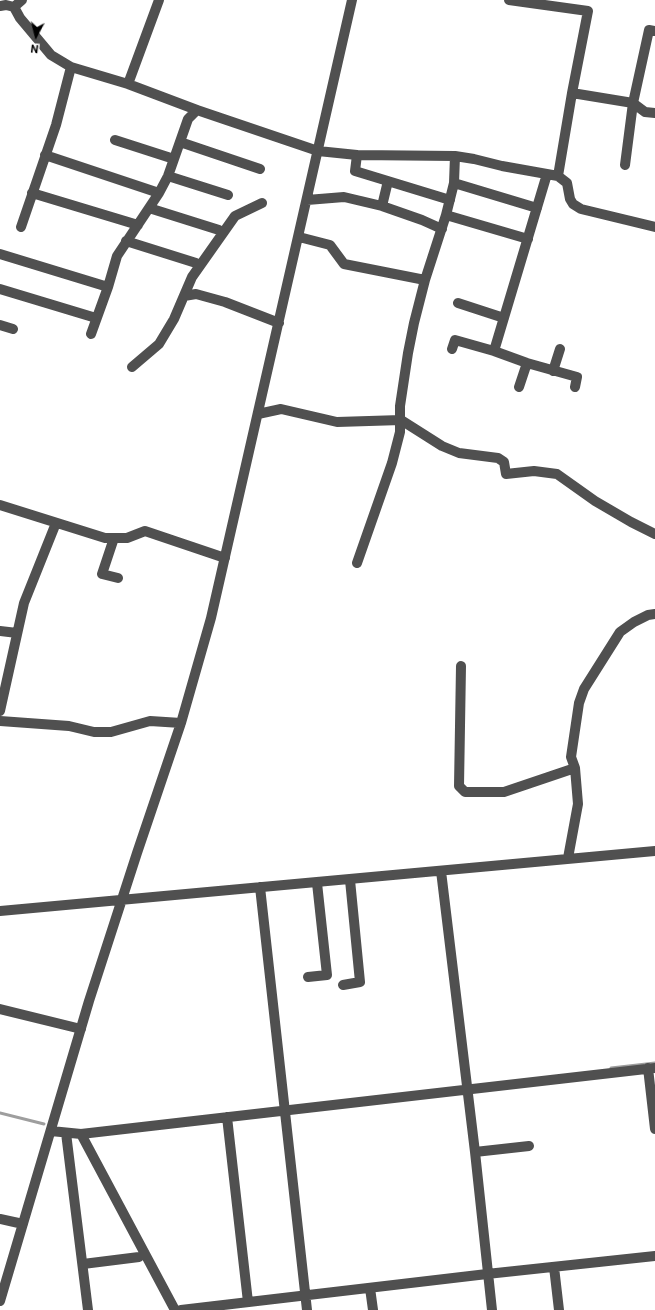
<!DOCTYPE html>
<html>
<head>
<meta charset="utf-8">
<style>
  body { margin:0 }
  #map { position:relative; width:655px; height:1310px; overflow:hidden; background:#fff; font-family:Roboto,sans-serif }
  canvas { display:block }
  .north { position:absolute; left:16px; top:16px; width:40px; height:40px; -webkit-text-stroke:3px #fff; paint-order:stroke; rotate:187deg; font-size:11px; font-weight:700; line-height:16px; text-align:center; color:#000 }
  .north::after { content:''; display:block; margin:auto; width:14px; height:18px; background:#000; clip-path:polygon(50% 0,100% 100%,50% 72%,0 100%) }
</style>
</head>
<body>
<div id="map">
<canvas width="655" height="1310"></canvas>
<div class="north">N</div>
</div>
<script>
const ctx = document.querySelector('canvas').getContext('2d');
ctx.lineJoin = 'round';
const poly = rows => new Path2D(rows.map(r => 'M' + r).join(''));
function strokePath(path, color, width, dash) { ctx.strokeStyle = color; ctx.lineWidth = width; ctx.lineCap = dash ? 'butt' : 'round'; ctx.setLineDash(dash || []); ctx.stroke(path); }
strokePath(poly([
  [611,1068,655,1063],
  [0,1113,44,1124]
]), '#9e9e9e', 3);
strokePath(poly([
  [509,0,588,11,572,93,558,176],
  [0,6,6,5,14,7,20,18,51,55,71,67,128,84,197,110,318,151,357,155,455,156,474,159,502,166,558,176,567,183,570,199,573,204,581,209,655,227],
  [14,7,22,0],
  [128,84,159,0],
  [572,93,633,103,645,112,655,113],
  [115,140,174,159],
  [180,142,260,169],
  [45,155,159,193],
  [357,155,355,171,450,200],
  [625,165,633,103,649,30,655,31],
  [168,176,228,195],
  [454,183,537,208],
  [32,193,138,225],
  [307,200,344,197,382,206,422,220,442,229],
  [382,206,388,181],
  [149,208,219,230],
  [446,215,528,239],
  [21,227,56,125,71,67],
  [299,237,330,245,344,264,425,280,414,323,408,353,400,406,400,432,392,463,357,563],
  [126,241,196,263],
  [0,254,108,287],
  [425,280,446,215,454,183,455,156],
  [0,289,96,318],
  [184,296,196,294,225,302,279,323],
  [458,303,504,318],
  [0,325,13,329],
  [91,334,108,287,117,256,159,193,168,176,188,119,197,110],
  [452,349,455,340,494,351,527,363,577,377,575,387],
  [494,351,547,174],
  [132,367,159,344,174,319,192,277,235,216,262,203],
  [553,371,560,349],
  [519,387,527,363],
  [258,414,281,409,337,422,401,420,442,446,459,453,498,458,504,462,506,474,534,471,557,474,595,501,631,522,655,534],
  [0,505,105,538,127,538,145,531,225,558],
  [114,538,102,574,118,578],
  [0,631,17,633],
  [461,666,459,786,465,792,504,792,575,768],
  [0,711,24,603,56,523],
  [0,721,69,726,94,732,111,732,150,721,181,723],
  [568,858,578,804,575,768,571,757,579,703,584,689,620,632,634,622,648,615,655,614],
  [441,871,475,1152,492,1310],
  [260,887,307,1310],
  [0,911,655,851],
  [308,977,327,975,317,883],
  [343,985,360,982,350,880],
  [0,1009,81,1029],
  [648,1068,655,1129],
  [227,1117,248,1302],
  [51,1131,81,1134,655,1068],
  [66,1133,88,1310],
  [81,1134,175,1310],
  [475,1152,529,1146],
  [0,1219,23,1224],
  [83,1264,139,1257],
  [554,1267,559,1310],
  [370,1288,373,1310],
  [0,1301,89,1001,137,853,181,723,211,618,352,0],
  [181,1310,487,1274,655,1256]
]), '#505050', 10);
</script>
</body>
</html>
